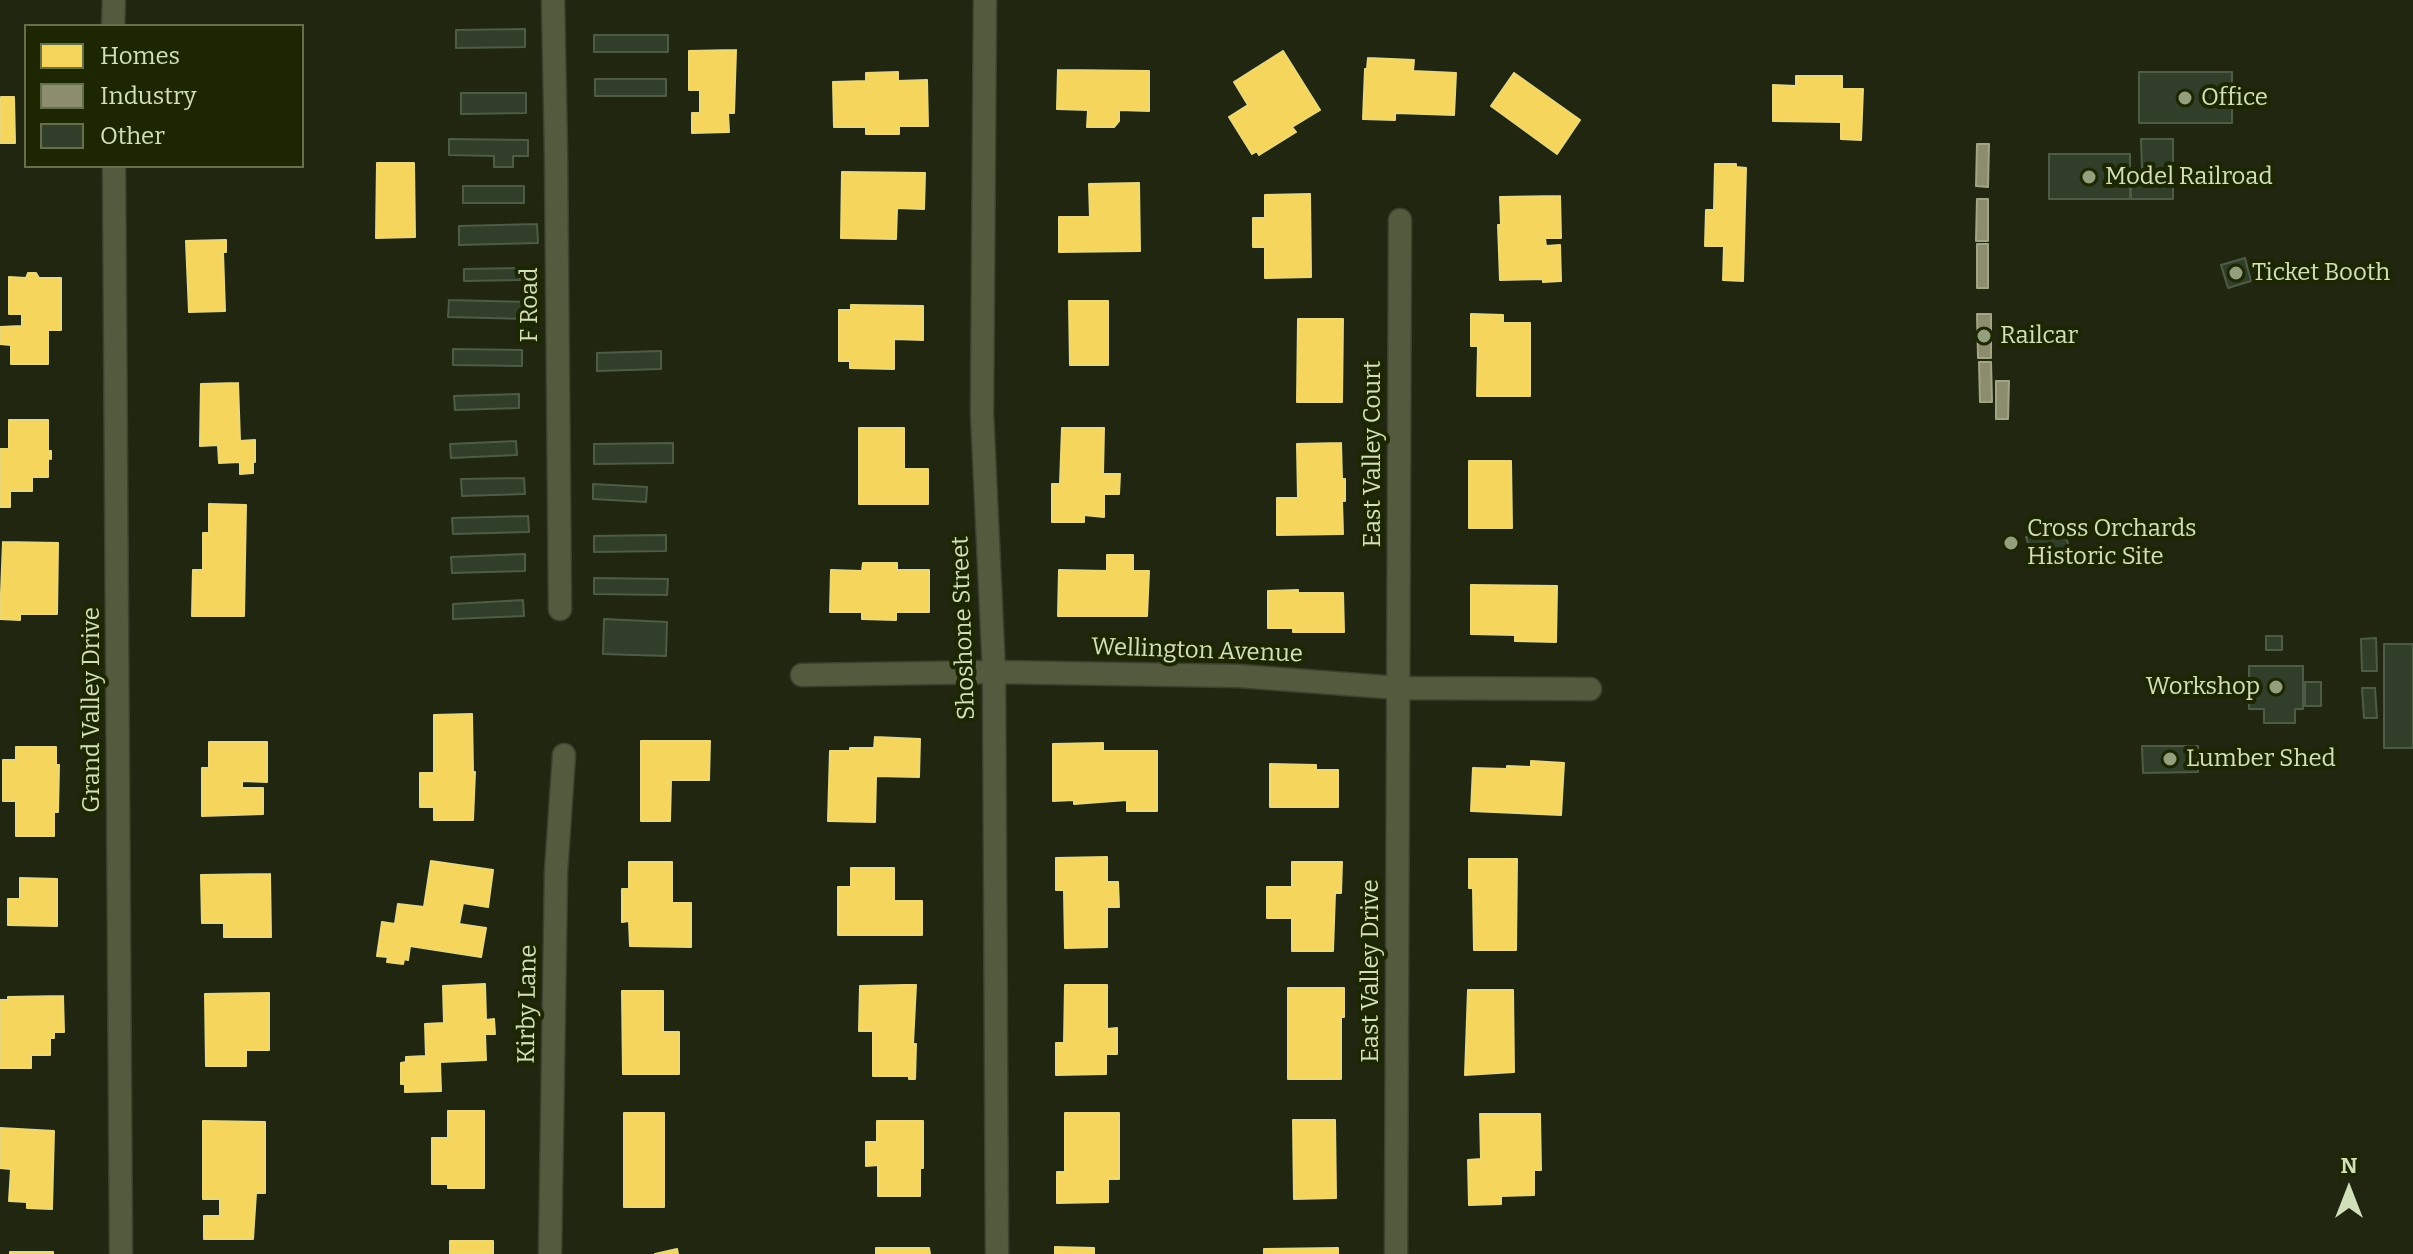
<!DOCTYPE html>
<html>
<head>
<meta charset="utf-8">
<style>
  body { margin:0 }
  #map { position:relative; width:2413px; height:1254px; overflow:hidden; background:#202610; font-family:Bitter,serif }
  canvas { display:block }
  .legend { position:absolute; left:24px; top:24px; width:280px; height:144px; box-sizing:border-box; background:#1c2600; border:2px solid #65704a; margin:0; padding:10px 14px; list-style:none; font-size:24px; color:#d2e0b9 }
  .legend li { display:flex; align-items:center; gap:16px; height:40px }
  .legend b { width:40px; border:2px solid #65704a }
  .north { position:absolute; left:2309px; top:1150px; width:80px; height:80px; -webkit-text-stroke:6px #1c2600; paint-order:stroke; rotate:0deg; font-size:22px; font-weight:700; line-height:32px; text-align:center; color:#d2e0b9 }
  .north::after { content:''; display:block; margin:auto; width:28px; height:36px; background:#d2e0b9; clip-path:polygon(50% 0,100% 100%,50% 72%,0 100%) }
</style>
</head>
<body>
<div id="map">
<canvas width="2413" height="1254"></canvas>
<ul class="legend">
<li><b style="height:22px;background:#f6d55c"></b>Homes</li>
<li><b style="height:22px;background:#8c8c6e"></b>Industry</li>
<li><b style="height:22px;background:#313e29"></b>Other</li>
</ul>
<div class="north">N</div>
</div>
<script>
const ctx = document.querySelector('canvas').getContext('2d');
ctx.lineJoin = 'round';
function paint(path, color) { ctx.fillStyle = color; ctx.fill(path, 'evenodd'); }
const poly = rows => new Path2D(rows.map(r => 'M' + r).join(''));
function strokePath(path, color, width, dash) { ctx.strokeStyle = color; ctx.lineWidth = width; ctx.lineCap = dash ? 'butt' : 'round'; ctx.setLineDash(dash || []); ctx.stroke(path); }
function write(font, color, halo, rows, align = 'center') {
  ctx.font = font + ' Bitter,serif'; ctx.lineWidth = 8; ctx.setLineDash([]); ctx.textBaseline = 'middle'; ctx.strokeStyle = halo; ctx.fillStyle = color; for (const [text, x, y, turn = 0] of rows) {
    ctx.save(); ctx.translate(x, y); ctx.rotate((+turn || 0) * Math.PI / 180); ctx.textAlign = isNaN(turn) ? turn : align; if (halo) ctx.strokeText(text, 0, 0); ctx.fillText(text, 0, 0); ctx.restore();
  }
}
const homes = poly([
  [736,50,734,113,728,113,729,132,692,133,692,113,700,113,700,90,689,90,689,51,736,50],
  [1283,51,1320,110,1292,127,1296,132,1259,155,1257,151,1252,154,1229,117,1248,105,1234,82,1283,51],
  [1368,58,1414,60,1413,71,1456,73,1454,115,1395,113,1395,120,1363,119,1365,69,1367,69,1368,58],
  [1058,70,1149,71,1149,111,1119,110,1119,121,1114,127,1087,127,1088,110,1057,109,1058,70],
  [898,72,898,81,927,80,928,126,899,126,899,134,866,134,866,127,834,127,833,82,866,81,866,73,898,72],
  [1514,73,1580,120,1557,154,1491,106,1514,73],
  [1796,76,1842,76,1842,89,1863,89,1861,140,1841,139,1841,122,1773,121,1773,85,1796,86,1796,76],
  [1,97,14,97,15,143,0,143,1,97],
  [377,163,414,163,415,237,376,238,377,163],
  [1715,164,1736,164,1736,167,1746,168,1743,281,1723,280,1724,246,1705,246,1706,210,1714,210,1715,164],
  [842,172,925,173,924,209,897,208,896,239,841,238,842,172],
  [1139,183,1140,251,1059,252,1059,217,1090,217,1089,184,1139,183],
  [1310,194,1311,277,1265,278,1265,247,1253,247,1253,218,1265,218,1265,195,1310,194],
  [1560,196,1561,238,1545,238,1546,246,1560,245,1561,281,1543,282,1543,279,1500,280,1498,225,1501,225,1500,197,1560,196],
  [226,240,226,252,223,252,225,311,189,312,186,241,226,240],
  [28,273,36,273,39,278,61,278,61,330,48,330,48,364,11,364,11,345,0,344,0,327,22,326,22,314,9,314,9,277,26,278,28,273],
  [1069,301,1108,301,1108,365,1070,365,1069,301],
  [851,305,923,306,923,340,894,339,894,369,850,368,850,361,839,361,839,310,851,310,851,305],
  [1471,314,1503,315,1503,323,1530,323,1530,396,1477,396,1478,346,1471,346,1471,314],
  [1298,319,1343,319,1342,402,1297,402,1298,319],
  [238,383,240,441,255,440,255,462,253,462,253,473,240,474,240,462,219,463,218,445,200,446,201,384,238,383],
  [9,420,48,420,48,451,51,451,51,459,48,458,48,477,32,477,32,491,10,491,10,507,0,507,0,449,9,449,9,420],
  [859,428,904,428,904,469,928,469,928,504,859,504,859,428],
  [1062,428,1104,428,1103,474,1120,474,1119,494,1104,494,1104,517,1084,515,1084,522,1052,522,1052,484,1060,484,1062,428],
  [1341,443,1342,479,1345,479,1345,501,1342,501,1343,534,1277,535,1277,498,1298,498,1297,444,1341,443],
  [1469,461,1511,461,1512,528,1469,528,1469,461],
  [209,504,246,505,244,616,192,616,193,570,203,570,203,533,209,533,209,504],
  [3,542,58,543,57,614,20,614,20,620,0,619,3,542],
  [1107,555,1133,555,1133,571,1149,571,1147,616,1058,616,1059,570,1107,571,1107,555],
  [863,563,897,563,897,570,929,570,929,612,896,612,896,620,862,619,862,612,830,612,831,570,862,571,863,563],
  [1471,585,1557,586,1556,642,1515,641,1515,635,1471,634,1471,585],
  [1298,590,1298,593,1343,593,1344,632,1293,632,1293,628,1268,628,1268,591,1298,590],
  [472,714,473,772,475,772,473,820,434,820,434,807,420,807,420,773,434,773,434,715,472,714],
  [875,737,920,739,919,777,876,776,875,822,828,821,830,751,850,751,850,748,874,748,875,737],
  [641,741,710,741,709,780,671,780,670,821,641,821,641,741],
  [209,742,267,742,267,782,242,781,242,788,263,788,263,814,202,816,202,768,209,768,209,742],
  [1103,743,1103,751,1157,751,1157,811,1127,811,1127,800,1074,804,1074,800,1053,801,1053,744,1103,743],
  [16,747,56,747,56,765,59,765,58,812,54,812,54,836,16,836,16,801,3,801,3,760,16,760,16,747],
  [1531,761,1564,763,1561,815,1471,811,1473,768,1507,769,1507,766,1531,767,1531,761],
  [1270,764,1316,765,1316,770,1338,770,1338,807,1270,807,1270,764],
  [1107,857,1107,882,1118,882,1119,907,1107,907,1107,947,1065,948,1064,890,1056,890,1056,858,1107,857],
  [1469,859,1517,859,1516,950,1474,950,1473,888,1469,888,1469,859],
  [431,861,493,870,488,907,463,903,459,924,486,928,481,957,410,946,408,960,404,959,403,964,387,962,388,957,377,956,382,922,395,924,398,904,424,907,431,861],
  [629,862,672,862,672,903,691,903,691,947,630,946,629,921,622,922,622,889,629,889,629,862],
  [1292,862,1342,862,1341,893,1335,893,1333,951,1292,951,1292,918,1267,918,1267,887,1292,887,1292,862],
  [851,868,894,868,894,901,922,901,922,935,838,935,838,887,851,887,851,868],
  [270,874,271,937,224,937,224,923,202,923,201,875,270,874],
  [20,878,57,879,57,926,8,925,8,899,20,899,20,878],
  [485,984,486,1020,494,1019,495,1034,485,1034,486,1060,440,1062,441,1091,405,1092,405,1084,401,1084,401,1063,406,1062,406,1057,426,1056,425,1024,444,1023,443,986,485,984],
  [905,985,916,985,913,1044,916,1044,915,1079,909,1079,909,1076,873,1076,873,1031,859,1031,860,986,905,985],
  [1065,985,1107,985,1107,1029,1117,1028,1117,1054,1106,1054,1106,1074,1056,1075,1056,1043,1064,1043,1065,985],
  [1288,988,1344,988,1344,1017,1341,1017,1341,1079,1288,1079,1288,988],
  [1468,990,1513,990,1514,1072,1465,1075,1468,990],
  [622,991,663,991,663,1032,679,1032,679,1074,623,1074,622,991],
  [269,993,269,1050,246,1050,246,1066,206,1066,205,994,269,993],
  [63,996,64,1032,54,1032,54,1038,50,1038,50,1055,31,1055,31,1068,0,1068,0,1000,8,1000,8,997,63,996],
  [448,1111,484,1111,484,1188,448,1188,448,1184,432,1184,432,1138,448,1138,448,1111],
  [624,1113,664,1113,664,1207,624,1207,624,1113],
  [1065,1113,1119,1113,1119,1179,1108,1179,1108,1202,1057,1203,1057,1172,1065,1172,1065,1113],
  [1480,1114,1540,1114,1541,1170,1534,1170,1534,1195,1501,1196,1501,1204,1469,1205,1468,1160,1481,1159,1480,1114],
  [1293,1120,1335,1120,1336,1198,1294,1199,1293,1120],
  [203,1121,265,1122,265,1193,256,1193,253,1239,204,1239,204,1216,220,1216,220,1199,203,1199,203,1121],
  [877,1121,923,1121,923,1168,920,1168,920,1196,878,1196,878,1165,866,1166,866,1142,877,1142,877,1121],
  [0,1128,54,1131,52,1209,27,1208,27,1202,9,1201,11,1169,0,1168,0,1128],
  [450,1241,493,1241,493,1254,450,1254,450,1241],
  [1055,1247,1094,1248,1094,1254,1055,1254,1055,1247],
  [876,1248,929,1248,930,1254,876,1254,876,1248],
  [1338,1248,1338,1254,1264,1254,1264,1249,1338,1248],
  [677,1249,678,1254,655,1254,677,1249],
  [10,1252,53,1252,53,1254,10,1254,10,1252]
]);
paint(homes, '#f6d55c');
strokePath(homes, '#ebd878', 2);
const industry = poly([
  [1977,144,1989,144,1988,187,1976,186,1977,144],
  [1977,199,1988,199,1988,241,1976,241,1977,199],
  [1977,244,1988,244,1988,288,1977,288,1977,244],
  [1977,314,1991,314,1991,358,1978,358,1977,314],
  [1979,362,1991,362,1992,402,1980,402,1979,362],
  [1996,381,2009,381,2008,419,1996,419,1996,381]
]);
paint(industry, '#8c8c6e');
strokePath(industry, '#a1a584', 2);
const building = poly([
  [525,29,525,47,456,48,456,30,525,29],
  [594,35,668,35,668,52,594,52,594,35],
  [2139,72,2232,72,2232,123,2139,123,2139,72],
  [595,79,666,79,666,96,595,96,595,79],
  [461,93,526,93,526,113,461,114,461,93],
  [449,139,528,140,528,156,513,156,513,167,494,167,494,156,449,155,449,139],
  [2141,139,2173,139,2173,199,2131,199,2131,170,2142,170,2141,139],
  [2049,154,2130,154,2130,199,2049,199,2049,154],
  [463,186,524,186,524,203,463,203,463,186],
  [537,224,538,243,459,245,459,226,537,224],
  [2245,258,2251,281,2228,288,2221,265,2245,258],
  [520,268,520,280,464,281,464,269,520,268],
  [449,300,528,302,528,319,448,317,449,300],
  [453,349,522,350,522,366,453,365,453,349],
  [661,351,661,369,597,371,597,353,661,351],
  [519,394,519,408,455,410,454,396,519,394],
  [516,441,517,455,451,458,450,444,516,441],
  [673,443,673,463,594,464,594,444,673,443],
  [524,478,525,494,462,496,461,479,524,478],
  [593,484,647,487,646,502,593,499,593,484],
  [528,516,529,532,453,534,452,518,528,516],
  [2063,526,2070,551,2034,562,2026,537,2063,526],
  [666,535,666,551,594,552,594,536,666,535],
  [525,554,525,571,452,573,451,557,525,554],
  [594,578,668,579,667,595,594,594,594,578],
  [523,600,524,616,453,619,453,604,523,600],
  [604,619,667,622,666,656,603,654,604,619],
  [2266,636,2282,636,2282,650,2266,650,2266,636],
  [2376,638,2377,671,2362,671,2361,639,2376,638],
  [2384,644,2413,644,2413,748,2384,748,2384,644],
  [2249,666,2303,666,2303,709,2295,709,2295,723,2264,723,2264,709,2249,709,2249,666],
  [2305,682,2321,682,2321,706,2305,706,2305,682],
  [2362,688,2375,688,2377,718,2364,718,2362,688],
  [2142,746,2198,746,2198,772,2143,773,2142,746]
]);
paint(building, '#313e29');
strokePath(building, '#4e5c46', 2);
const street = poly([
  [553,0,556,154,560,609],
  [985,0,982,413,994,672,997,1254],
  [113,26,114,0],
  [114,166,121,1254],
  [802,675,994,672,1239,676,1399,688,1590,689],
  [550,1254,556,872,564,755],
  [1396,1254,1400,220]
]);
strokePath(street, '#3c422f', 25);
strokePath(street, '#535a3e', 22);
for (const [x, y, r, color] of [
  [2185,98,8,"#949f7e"],
  [2089,177,8,"#949f7e"],
  [2236,273,8,"#949f7e"],
  [1984,336,8,"#949f7e"],
  [2011,543,8,"#949f7e"],
  [2276,687,8,"#949f7e"],
  [2170,759,8,"#949f7e"]
]) { const dot = new Path2D(); dot.arc(x, y, r, 0, 2 * Math.PI); ctx.fillStyle = color; ctx.fill(dot); strokePath(dot, '#1c2600', 3); }
write('24px', '#d2e0b9', '#1c2600', [
  ["Office",2201,98],
  ["Model Railroad",2105,177],
  ["Ticket Booth",2252,273],
  ["Railcar",2000,336],
  ["Cross Orchards",2027,529],
  ["Historic Site",2027,557],
  ["Workshop",2260,687,"right"],
  ["Lumber Shed",2186,759]
], 'left');
write('24px', '#d2e0b9', '#1c2600', [
  ["F Road",530,305,-90],
  ["East Valley Court",1373,454,-90],
  ["Shoshone Street",964,628,-92],
  ["Wellington Avenue",1197,651,2],
  ["Grand Valley Drive",92,710,-90],
  ["East Valley Drive",1371,971,-90],
  ["Kirby Lane",528,1004,-89]
]);
</script>
</body>
</html>
